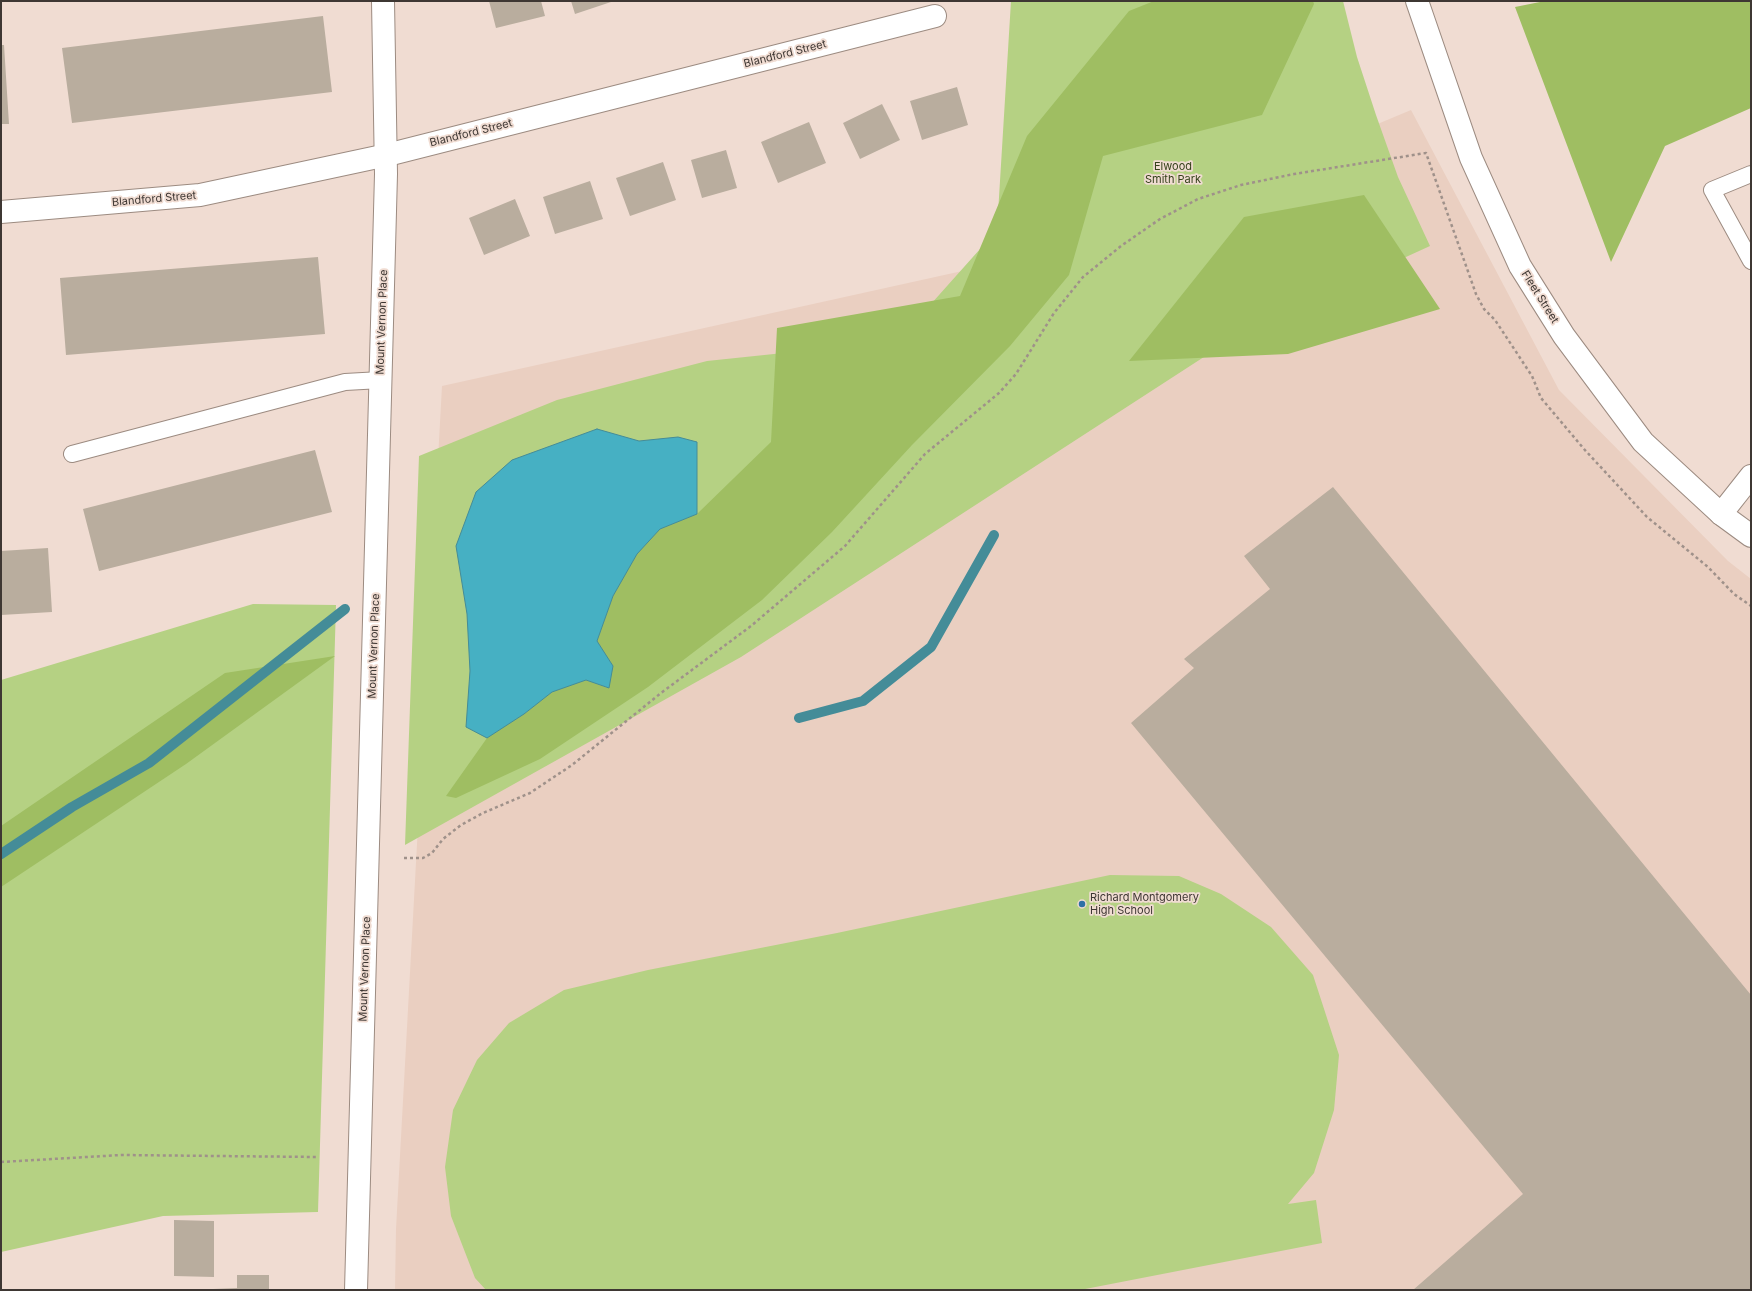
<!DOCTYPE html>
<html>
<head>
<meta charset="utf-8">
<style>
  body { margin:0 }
  #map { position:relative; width:1752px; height:1291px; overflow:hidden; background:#f0dcd2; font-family:Inter,sans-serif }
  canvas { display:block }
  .frame { position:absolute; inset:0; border:2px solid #3e3733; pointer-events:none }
</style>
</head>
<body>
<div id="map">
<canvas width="1752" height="1291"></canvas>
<div class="frame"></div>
</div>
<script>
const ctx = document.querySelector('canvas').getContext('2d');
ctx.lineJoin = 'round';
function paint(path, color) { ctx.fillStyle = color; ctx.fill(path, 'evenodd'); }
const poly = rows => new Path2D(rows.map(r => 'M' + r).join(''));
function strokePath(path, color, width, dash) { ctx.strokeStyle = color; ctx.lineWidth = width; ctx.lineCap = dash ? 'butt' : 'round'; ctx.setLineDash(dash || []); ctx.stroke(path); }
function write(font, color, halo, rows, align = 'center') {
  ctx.font = font + ' Inter,sans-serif'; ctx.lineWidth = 3.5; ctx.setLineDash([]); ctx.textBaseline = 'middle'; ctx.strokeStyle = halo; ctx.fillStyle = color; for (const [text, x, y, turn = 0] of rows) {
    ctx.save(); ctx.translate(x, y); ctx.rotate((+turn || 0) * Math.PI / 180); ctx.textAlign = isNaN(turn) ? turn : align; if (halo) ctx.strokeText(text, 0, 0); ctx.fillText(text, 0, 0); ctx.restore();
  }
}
paint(poly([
  [1411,110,1559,390,1728,561,1751,579,1751,1290,395,1290,396,1229,442,386,1098,241]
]), '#eacfc1');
paint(poly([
  [1011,1,1343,1,1357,57,1376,115,1398,177,1430,246,1244,331,741,657,405,845,419,456,557,400,707,361,898,341,997,230],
  [253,604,336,605,318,1212,163,1216,1,1252,1,680],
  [1110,875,1179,876,1221,894,1271,927,1313,975,1339,1055,1334,1110,1314,1173,1288,1204,1316,1200,1322,1243,1080,1290,486,1290,475,1278,451,1216,445,1167,453,1110,477,1060,509,1023,564,990,648,970,837,933]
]), '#b5d183');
paint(poly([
  [1154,1,1313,1,1314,4,1262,115,1103,156,1069,275,1010,346,912,445,832,532,762,600,648,687,540,759,456,798,446,796,487,738,524,714,552,692,586,680,608,688,613,666,597,641,613,596,637,554,660,529,697,514,771,442,777,328,960,296,1027,136,1129,11],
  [1545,1,1751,1,1751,108,1665,146,1611,262,1515,7],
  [1364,195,1440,309,1288,354,1129,361,1244,217],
  [335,656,186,764,1,887,1,826,225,673]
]), '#9fbe62');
const water = poly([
  [597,429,639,441,678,437,697,442,697,514,660,529,637,554,613,596,597,641,613,666,609,688,586,680,552,692,524,714,487,738,466,727,470,671,467,614,456,546,476,492,512,460,597,429]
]);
paint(water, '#46b0c3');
strokePath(water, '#448c98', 1);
strokePath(poly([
  [799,718,863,701,931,647,994,535],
  [1,854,72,807,149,763,345,609]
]), '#448c98', 10);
paint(poly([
  [489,1,541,1,545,16,496,28],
  [571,1,614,1,575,14],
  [323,16,332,92,72,123,62,48],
  [1,45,4,45,9,124,1,124],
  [957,87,968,125,922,140,910,101],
  [882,104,900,140,860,159,843,123],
  [809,122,826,163,778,183,761,142],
  [726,150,737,188,702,198,691,160],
  [663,162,676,200,630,216,616,178],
  [590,181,603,219,555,234,543,197],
  [515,199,530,236,484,255,469,218],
  [318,257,325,334,66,355,60,278],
  [315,450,332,512,99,571,83,509],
  [1333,487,1751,995,1751,1290,1413,1290,1523,1194,1131,723,1194,668,1184,659,1270,589,1244,556],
  [48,548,52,612,1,615,1,551],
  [174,1220,214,1221,214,1277,174,1276],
  [237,1275,269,1275,269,1290,213,1290,213,1289,237,1288]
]), '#b9ad9e');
const service = poly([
  [1751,174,1712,190,1751,261],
  [72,454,345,382,381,380]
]);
const minor = poly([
  [1,212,200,195,387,155,935,16],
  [1721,514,1751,476]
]);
const tertiary = poly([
  [1417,1,1471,158,1520,266,1564,336,1643,442,1721,514,1751,536],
  [356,1290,386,174,383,1]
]);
strokePath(service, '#9c8b81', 18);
strokePath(minor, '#9c8b81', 24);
strokePath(tertiary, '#9c8b81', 24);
strokePath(poly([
  [404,858,423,858,432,853,443,839,461,825,483,813,530,793,572,765,661,693,751,626,845,546,925,454,999,393,1016,374,1054,313,1083,277,1121,246,1160,219,1198,199,1241,185,1294,174,1426,153,1476,294,1484,309,1495,320,1532,376,1541,398,1584,449,1647,517,1708,567,1734,594,1751,606],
  [1,1162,121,1155,317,1157]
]), '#9f918a', 2.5, [3, 3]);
strokePath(service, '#fff', 16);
strokePath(minor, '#fff', 22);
strokePath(tertiary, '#fff', 22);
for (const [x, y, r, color] of [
  [1082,904,4,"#2e70a6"]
]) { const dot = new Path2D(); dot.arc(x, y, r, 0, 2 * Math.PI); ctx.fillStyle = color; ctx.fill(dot); strokePath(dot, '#f0dcd2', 1.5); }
write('11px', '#3e3733', '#f0dcd2', [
  ["Blandford Street",785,54,-14],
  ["Blandford Street",471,133,-14],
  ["Blandford Street",154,199,-5],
  ["Fleet Street",1540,297,58],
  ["Mount Vernon Place",382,322,-88],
  ["Mount Vernon Place",374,646,-88],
  ["Mount Vernon Place",365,969,-88]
]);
write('11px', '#35411b', '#f0dcd2', [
  ["Elwood",1173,167],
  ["Smith Park",1173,180]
]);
write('11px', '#3e3733', '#f0dcd2', [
  ["Richard Montgomery",1090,898],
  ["High School",1090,911]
], 'left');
</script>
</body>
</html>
